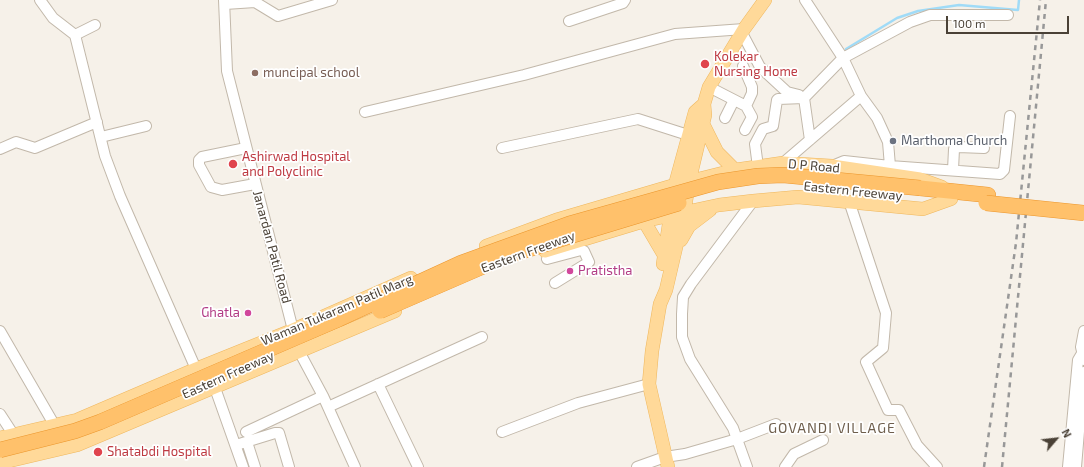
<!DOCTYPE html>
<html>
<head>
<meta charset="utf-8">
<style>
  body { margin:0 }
  #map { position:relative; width:1084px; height:467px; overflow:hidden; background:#f6f1e9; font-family:"Exo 2",sans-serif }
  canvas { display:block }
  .north { position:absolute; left:1036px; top:419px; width:40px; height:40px; -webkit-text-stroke:3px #fff; paint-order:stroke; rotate:62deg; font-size:11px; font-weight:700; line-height:16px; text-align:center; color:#4a4136 }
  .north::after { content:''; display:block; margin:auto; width:14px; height:18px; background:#4a4136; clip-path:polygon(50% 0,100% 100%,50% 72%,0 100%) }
  .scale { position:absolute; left:946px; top:16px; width:123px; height:18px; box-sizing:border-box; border:2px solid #4a4136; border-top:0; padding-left:5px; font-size:12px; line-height:14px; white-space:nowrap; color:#4a4136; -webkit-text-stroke:3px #fff; paint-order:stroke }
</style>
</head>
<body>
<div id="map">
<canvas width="1084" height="467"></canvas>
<div class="north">N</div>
<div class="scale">100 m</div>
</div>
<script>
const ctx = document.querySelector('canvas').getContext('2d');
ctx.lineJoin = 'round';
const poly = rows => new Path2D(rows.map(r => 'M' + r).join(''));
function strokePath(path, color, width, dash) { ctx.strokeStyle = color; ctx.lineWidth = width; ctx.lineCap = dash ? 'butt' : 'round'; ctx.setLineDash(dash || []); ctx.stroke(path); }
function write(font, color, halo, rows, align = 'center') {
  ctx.font = font + ' "Exo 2",sans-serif'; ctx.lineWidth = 3.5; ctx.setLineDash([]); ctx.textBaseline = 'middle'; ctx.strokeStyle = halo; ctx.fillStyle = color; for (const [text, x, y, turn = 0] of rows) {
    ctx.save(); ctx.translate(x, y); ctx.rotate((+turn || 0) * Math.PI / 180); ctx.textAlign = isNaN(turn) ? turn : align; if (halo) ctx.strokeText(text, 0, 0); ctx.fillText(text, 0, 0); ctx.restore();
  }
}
strokePath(poly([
  [846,49,897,18,918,11,959,5,1018,10,1019,0]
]), '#a0dbf7', 2.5);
const minor = poly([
  [40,0,53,18,75,35,105,156,120,196,196,369],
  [224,0,227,71,293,330,300,353,323,396,355,467],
  [225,4,255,2,278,16,332,0],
  [569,21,623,3,625,0],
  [742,33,760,67,787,92,799,95],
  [75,35,95,25],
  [743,66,752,87,752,93,746,106],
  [709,87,746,106,752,117,745,130],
  [804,98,810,140],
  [365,112,524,75,675,34,744,29],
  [725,118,734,100],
  [101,137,146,126],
  [246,148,202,157,199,160,199,165,211,187,222,190,255,184],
  [502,148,638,119,688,135],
  [0,149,16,142,35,148,97,122],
  [783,163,861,96,843,58,805,0],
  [832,166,844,161,890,166,888,142,877,118,861,96],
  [890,166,1000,174,1004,170,1010,116],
  [758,167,755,144,763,129,773,126,777,100,778,99,804,98,843,58,910,22,930,15,1008,15],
  [953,170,954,149,958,147,984,148],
  [849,201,886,313,883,348,866,362,888,410,899,410,917,445,937,467],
  [547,259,581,250,584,251,589,262,555,283],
  [0,331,55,426],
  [1084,331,1081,347,1084,360],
  [378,384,418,467],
  [215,388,243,467],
  [328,407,482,337],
  [0,414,13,434],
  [246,432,323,396],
  [502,432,578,403,649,384],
  [247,442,255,467],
  [236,445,275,433,279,433,289,467],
  [637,467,665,457,685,454,737,439,776,424],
  [747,467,733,428,690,359,682,337,682,314,683,297,691,284,753,201],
  [785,467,794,454,823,440],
  [1068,467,1078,360,1081,355],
  [1076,467,1084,372]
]);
const major = poly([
  [703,124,717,152,735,170],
  [644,221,664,255],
  [681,240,689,226,710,210],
  [486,246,556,220,675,185,735,170,783,163,832,166,920,179,942,187],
  [545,251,644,221,719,205,753,201,798,197,923,209,951,199],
  [663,264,675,185,695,112,704,104,709,87,744,29,765,0],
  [0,438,77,420,196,369,293,330,411,278],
  [0,463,77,445,395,311],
  [668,467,649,384,652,351,660,304,666,290,684,213,689,182,705,115,704,104]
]);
const highway = poly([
  [920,188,988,195]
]);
strokePath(minor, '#c2b8aa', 12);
strokePath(major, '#efb75d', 14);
strokePath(highway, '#ec962c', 16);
strokePath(minor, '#fff', 10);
strokePath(major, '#ffd999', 13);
strokePath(highway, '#ffc16b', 15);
strokePath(poly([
  [984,467,1016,243,1040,0],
  [1002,467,1046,0]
]), '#989898', 2.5, [5, 5]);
const highwayBridge = poly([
  [986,203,1084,213],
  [380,311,507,256,570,236,679,203],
  [0,450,75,431,100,422,339,319,461,263,569,224,718,182,758,176,783,175,920,188]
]);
strokePath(highwayBridge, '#ec962c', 16, []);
strokePath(highwayBridge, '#ffc16b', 15);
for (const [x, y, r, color] of [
  [705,64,5,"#e0444e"],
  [255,73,4,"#8d6e63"],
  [893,141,4,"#6b7280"],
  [233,164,5,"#e0444e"],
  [570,271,4,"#d1479c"],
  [248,313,4,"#d1479c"],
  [98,452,5,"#e0444e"]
]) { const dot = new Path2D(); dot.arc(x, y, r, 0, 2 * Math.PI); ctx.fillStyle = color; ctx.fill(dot); strokePath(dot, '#fff', 1.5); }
write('13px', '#be3a42', '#fff', [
  ["Kolekar",714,57],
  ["Nursing Home",714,72],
  ["Ashirwad Hospital",242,157],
  ["and Polyclinic",242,172],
  ["Shatabdi Hospital",107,452]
], 'left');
write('13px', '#785e54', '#fff', [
  ["muncipal school",263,73]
], 'left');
write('13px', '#5b616d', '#fff', [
  ["Marthoma Church",901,141]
], 'left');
write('13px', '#4a4136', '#fff', [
  ["D P Road",814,166,5],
  ["Eastern Freeway",853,191,6],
  ["Janardan Patil Road",272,247,75],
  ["Eastern Freeway",528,252,-20],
  ["Waman Tukaram Patil Marg",337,310,-23],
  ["Eastern Freeway",228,375,-24]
]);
write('13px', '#b23c85', '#fff', [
  ["Pratistha",578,271],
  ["Ghatla",240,313,"right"]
], 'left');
ctx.letterSpacing = '1px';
write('14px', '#6e5e4c', '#fff', [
  ["GOVANDI VILLAGE",832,428]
]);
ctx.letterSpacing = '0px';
</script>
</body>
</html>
